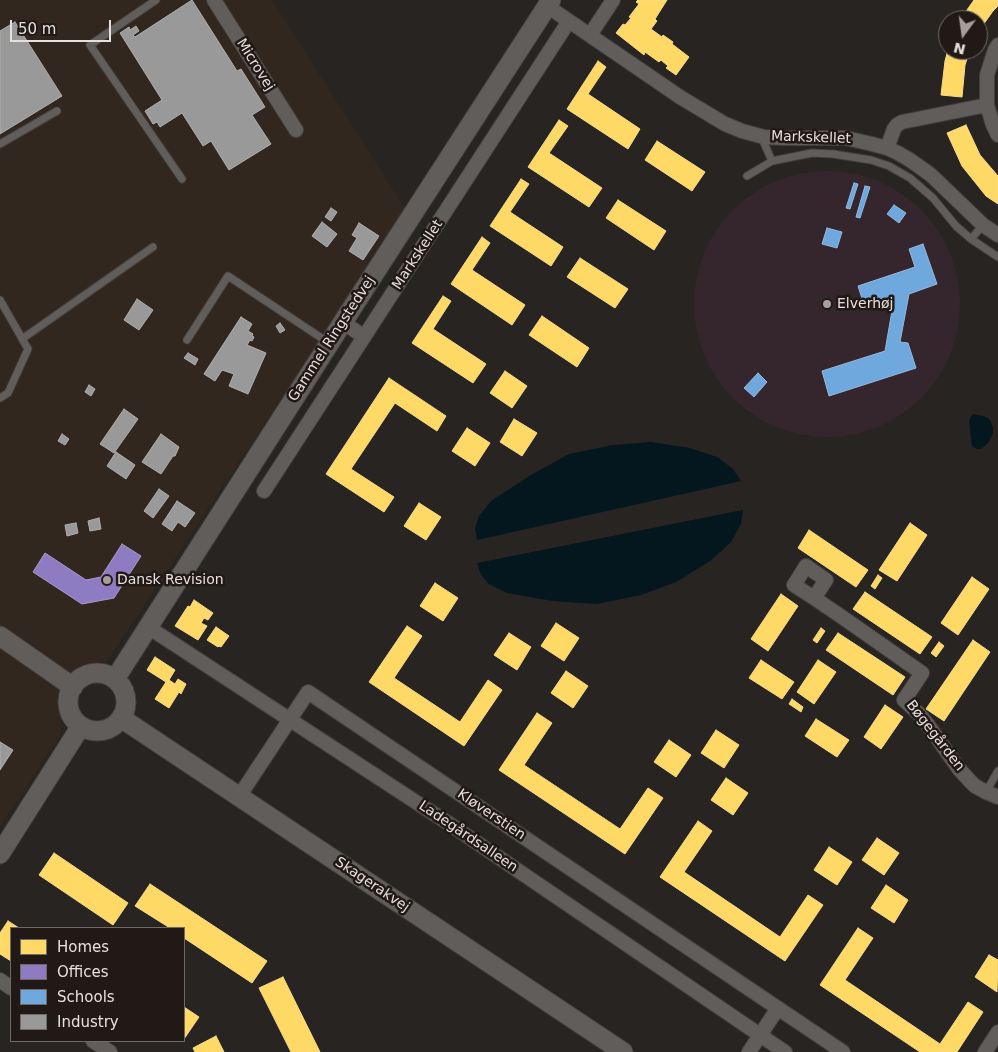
<!DOCTYPE html>
<html>
<head>
<meta charset="utf-8">
<style>
  body { margin:0 }
  #map { position:relative; width:998px; height:1052px; overflow:hidden; background:#272421; font-family:"DejaVu Sans",sans-serif }
  canvas { display:block }
  .legend { position:absolute; left:10px; top:927px; width:175px; height:115px; box-sizing:border-box; background:#211915; border:1px solid #706965; margin:0; padding:6px 9px; list-style:none; font-size:15px; color:#e7e1de }
  .legend li { display:flex; align-items:center; gap:10px; height:25px }
  .legend b { width:25px; border:1px solid #706965 }
  .north { position:absolute; left:938px; top:10px; width:50px; height:50px; box-sizing:border-box; background:#211915; border:1px solid #706965; border-radius:50%; rotate:194deg; font-size:14px; font-weight:700; line-height:20px; text-align:center; color:#e7e1de }
  .north::after { content:''; display:block; margin:auto; width:18px; height:22px; background:#a49f9c; clip-path:polygon(50% 0,100% 100%,50% 72%,0 100%) }
  .scale { position:absolute; left:10px; top:20px; width:101px; height:22px; box-sizing:border-box; border:2px solid #e7e1de; border-top:0; padding-left:6px; font-size:15px; line-height:18px; white-space:nowrap; color:#e7e1de; -webkit-text-stroke:4px #211915; paint-order:stroke }
</style>
</head>
<body>
<div id="map">
<canvas width="998" height="1052"></canvas>
<ul class="legend">
<li><b style="height:14px;background:#ffd966"></b>Homes</li>
<li><b style="height:14px;background:#8e7cc3"></b>Offices</li>
<li><b style="height:14px;background:#6fa8dc"></b>Schools</li>
<li><b style="height:14px;background:#999"></b>Industry</li>
</ul>
<div class="north">N</div>
<div class="scale">50 m</div>
</div>
<script>
const ctx = document.querySelector('canvas').getContext('2d');
ctx.lineJoin = 'round';
function paint(path, color) { ctx.fillStyle = color; ctx.fill(path, 'evenodd'); }
const poly = rows => new Path2D(rows.map(r => 'M' + r).join(''));
function strokePath(path, color, width, dash) { ctx.strokeStyle = color; ctx.lineWidth = width; ctx.lineCap = dash ? 'butt' : 'round'; ctx.setLineDash(dash || []); ctx.stroke(path); }
function write(font, color, halo, rows, align = 'center') {
  ctx.font = font + ' "DejaVu Sans",sans-serif'; ctx.lineWidth = 5; ctx.setLineDash([]); ctx.textBaseline = 'middle'; ctx.strokeStyle = halo; ctx.fillStyle = color; for (const [text, x, y, turn = 0] of rows) {
    ctx.save(); ctx.translate(x, y); ctx.rotate((+turn || 0) * Math.PI / 180); ctx.textAlign = isNaN(turn) ? turn : align; if (halo) ctx.strokeText(text, 0, 0); ctx.fillText(text, 0, 0); ctx.restore();
  }
}
paint(poly([
  [0,0,272,0,406,210,108,660,76,671,60,693,59,711,62,724,59,737,0,827]
]), '#32271f');
paint(poly([
  '694 304a133 133 0 1 1 266 0a133 133 0 1 1-266 0Z'
]), '#35262e');
paint(poly([
  [973,414,983,416,988,418,991,422,993,428,993,434,988,443,981,449,977,449,972,446,969,420],
  [651,442,690,448,717,457,733,469,741,481,477,540,475,528,479,516,491,501,531,475,569,454,613,445],
  [743,510,741,524,731,542,710,561,676,582,641,595,597,604,553,601,507,593,489,584,481,575,477,563]
]), '#04161e');
const homes = poly([
  [638,0,667,0,655,19,657,21,651,29,662,37,663,35,673,42,672,44,689,57,676,75,666,68,668,66,661,60,659,62,645,52,644,55,616,33,623,24,625,25,631,18,629,17,639,4,636,2,638,0],
  [974,0,998,0,998,6,993,11,978,32,978,20,960,20,974,0],
  [948,50,970,50,965,65,962,97,941,95,945,61,948,50],
  [598,61,606,67,588,94,640,129,628,149,567,109,598,61],
  [559,120,568,126,549,153,602,188,589,207,528,167,559,120],
  [966,125,980,155,998,176,998,204,986,196,962,166,947,133,966,125],
  [657,141,705,172,692,191,645,160,657,141],
  [521,179,529,184,510,212,563,247,551,266,490,226,521,179],
  [618,200,666,231,654,250,606,218,618,200],
  [482,237,490,243,472,270,525,305,512,325,451,284,482,237],
  [580,258,628,289,615,308,567,277,580,258],
  [443,296,451,301,433,329,486,364,473,383,412,343,443,296],
  [542,316,589,348,577,367,529,335,542,316],
  [505,371,527,386,512,408,490,393,505,371],
  [389,378,446,416,437,431,395,403,351,469,394,497,384,512,326,474,389,378],
  [514,419,537,433,522,456,500,442,514,419],
  [467,428,490,443,475,466,452,451,467,428],
  [419,503,441,517,426,540,404,526,419,503],
  [910,523,927,535,897,581,879,570,910,523],
  [809,530,868,570,856,587,798,548,809,530],
  [878,575,882,578,875,589,871,586,878,575],
  [972,577,989,589,958,635,941,623,972,577],
  [435,583,458,598,443,621,420,606,435,583],
  [865,592,932,637,920,654,853,609,865,592],
  [781,594,798,606,768,651,751,639,781,594],
  [194,600,213,613,208,620,204,618,201,623,207,626,198,640,175,626,188,606,190,607,194,600],
  [556,623,579,638,564,661,541,646,556,623],
  [407,626,422,636,394,678,460,722,488,680,502,690,464,746,369,682,407,626],
  [216,627,229,636,221,647,219,646,218,647,207,640,216,627],
  [821,628,825,631,817,643,813,640,821,628],
  [509,633,531,647,517,670,494,655,509,633],
  [838,633,905,677,893,695,826,650,838,633],
  [973,640,990,652,944,721,926,709,973,640],
  [939,642,944,646,936,657,931,653,939,642],
  [155,657,175,670,169,680,175,684,178,679,186,684,181,694,179,692,169,708,155,699,166,682,147,670,155,657],
  [761,660,794,682,782,699,749,678,761,660],
  [818,660,836,672,814,704,797,692,818,660],
  [566,671,588,686,573,708,551,693,566,671],
  [792,699,803,707,801,712,789,704,792,699],
  [885,705,903,717,881,749,864,737,885,705],
  [537,713,552,723,524,765,620,829,648,788,663,798,625,854,499,770,537,713],
  [816,719,849,740,837,757,805,736,816,719],
  [716,730,739,745,724,768,701,753,716,730],
  [669,740,691,755,676,777,654,762,669,740],
  [726,778,748,793,733,815,711,800,726,778],
  [698,821,712,831,684,872,780,937,808,895,823,905,785,961,660,877,698,821],
  [877,838,899,853,884,875,862,860,877,838],
  [829,847,852,862,837,885,814,870,829,847],
  [54,853,128,903,113,925,39,875,54,853],
  [150,884,267,961,252,983,184,938,184,928,170,928,135,906,150,884],
  [886,885,908,900,894,923,871,908,886,885],
  [8,921,19,928,11,928,11,961,0,954,0,933,8,921],
  [858,928,873,938,845,980,940,1044,968,1002,983,1012,957,1052,920,1052,820,985,858,928],
  [989,955,998,960,997,992,975,977,989,955],
  [283,977,320,1052,291,1052,259,988,283,977],
  [184,1007,199,1017,184,1039,184,1007],
  [216,1036,224,1052,195,1052,193,1048,216,1036]
]);
paint(homes, '#ffd966');
strokePath(homes, '#f8db8a', 1);
const offices = poly([
  [122,544,141,556,114,598,82,604,33,572,45,553,86,580,101,577,122,544]
]);
paint(offices, '#8e7cc3');
strokePath(offices, '#a99acb', 1);
const schools = poly([
  [854,183,858,184,850,209,846,208,854,183],
  [865,186,870,187,860,218,856,217,865,186],
  [894,205,906,213,899,223,887,214,894,205],
  [827,228,842,232,837,248,822,244,827,228],
  [923,244,937,284,909,294,900,342,908,343,916,368,829,396,822,371,885,351,893,305,892,300,865,308,858,286,915,267,909,249,923,244],
  [758,373,767,382,754,397,744,388,758,373]
]);
paint(schools, '#6fa8dc');
strokePath(schools, '#93b9dd', 1);
const industry = poly([
  [192,0,237,71,241,69,265,107,252,115,271,144,229,170,211,141,203,146,182,113,160,127,157,122,153,124,145,111,162,100,120,33,129,27,130,30,136,26,139,31,133,35,135,37,192,0],
  [15,22,62,96,0,134,0,31,15,22],
  [331,208,337,212,331,221,325,217,331,208],
  [322,222,337,234,327,247,312,236,322,222],
  [359,223,379,236,363,260,349,251,357,238,352,235,359,223],
  [137,299,153,310,139,330,124,320,137,299],
  [241,317,252,324,248,331,253,334,252,336,254,337,252,341,250,340,247,345,266,353,248,394,229,386,234,374,222,370,215,381,204,374,241,317],
  [280,323,285,330,280,333,276,326,280,323],
  [188,353,198,359,195,365,184,358,188,353],
  [89,385,95,389,91,396,85,392,89,385],
  [124,409,138,419,114,453,100,444,124,409],
  [62,434,69,439,65,445,58,441,62,434],
  [161,434,179,447,175,456,173,456,161,474,142,462,161,434],
  [116,452,135,465,126,479,107,466,116,452],
  [159,489,169,496,153,518,144,511,159,489],
  [177,501,195,513,185,527,178,522,172,531,162,524,177,501],
  [99,518,101,529,90,531,88,521,99,518],
  [76,523,78,533,67,536,65,525,76,523],
  [0,742,13,750,0,770,0,742]
]);
paint(industry, '#999');
strokePath(industry, '#b0afae', 1);
const lane = poly([
  [156,0,90,45,182,179],
  [764,137,764,143,772,161,812,153,833,154,871,160,889,166,910,178,933,198,956,226,971,239,983,225],
  [0,144,57,111],
  [747,176,772,161],
  [971,239,998,257],
  [0,300,28,349,8,393,0,398],
  [22,339,153,247],
  [187,340,228,276,329,343],
  [986,792,998,771]
]);
const street = poly([
  [214,0,296,130],
  [547,6,680,97,725,124,742,131,764,137,784,138,846,138,872,144,887,148,898,153,910,160,931,175,983,225,998,235],
  [590,35,613,0],
  [987,105,993,125,998,135],
  [887,148,894,129,897,125,902,122,987,105,987,75,995,50,998,45],
  [343,322,364,337],
  [264,491,569,21],
  [814,598,826,580,806,566,794,585,814,598,842,617,922,673,904,700,918,713,928,725,959,769,970,781,975,786,986,792,998,797],
  [148,627,448,823,785,1052],
  [237,796,244,789,308,692,843,1052],
  [0,980,11,988],
  [93,1041,110,1052],
  [749,1052,778,1008],
  [985,1052,998,1032]
]);
const secondary = poly([
  [0,636,73,687],
  '68 702a29 29 0 1 1 58 0a29 29 0 1 1-58 0Z',
  [115,679,343,322,551,0],
  [121,718,623,1052],
  [0,854,81,726]
]);
strokePath(lane, '#433f3d', 9);
strokePath(street, '#433f3d', 16);
strokePath(secondary, '#433f3d', 21);
strokePath(lane, '#605d5b', 7);
strokePath(street, '#605d5b', 14);
strokePath(secondary, '#605d5b', 19);
for (const [x, y, r, color] of [
  [827,304,5,"#a49f9c"],
  [107,580,5,"#a49f9c"]
]) { const dot = new Path2D(); dot.arc(x, y, r, 0, 2 * Math.PI); ctx.fillStyle = color; ctx.fill(dot); strokePath(dot, '#211915', 2); }
write('14px', '#e7e1de', '#211915', [
  ["Microvej",255,65,58],
  ["Markskellet",811,138,2],
  ["Markskellet",418,255,-57],
  ["Gammel Ringstedvej",332,339,-57],
  ["Bøgegården",935,736,52],
  ["Kløverstien",491,815,34],
  ["Ladegårdsalleen",468,837,34],
  ["Skagerakvej",372,885,34]
]);
write('14px', '#e7e1de', '#211915', [
  ["Elverhøj",837,304],
  ["Dansk Revision",117,580]
], 'left');
</script>
</body>
</html>
